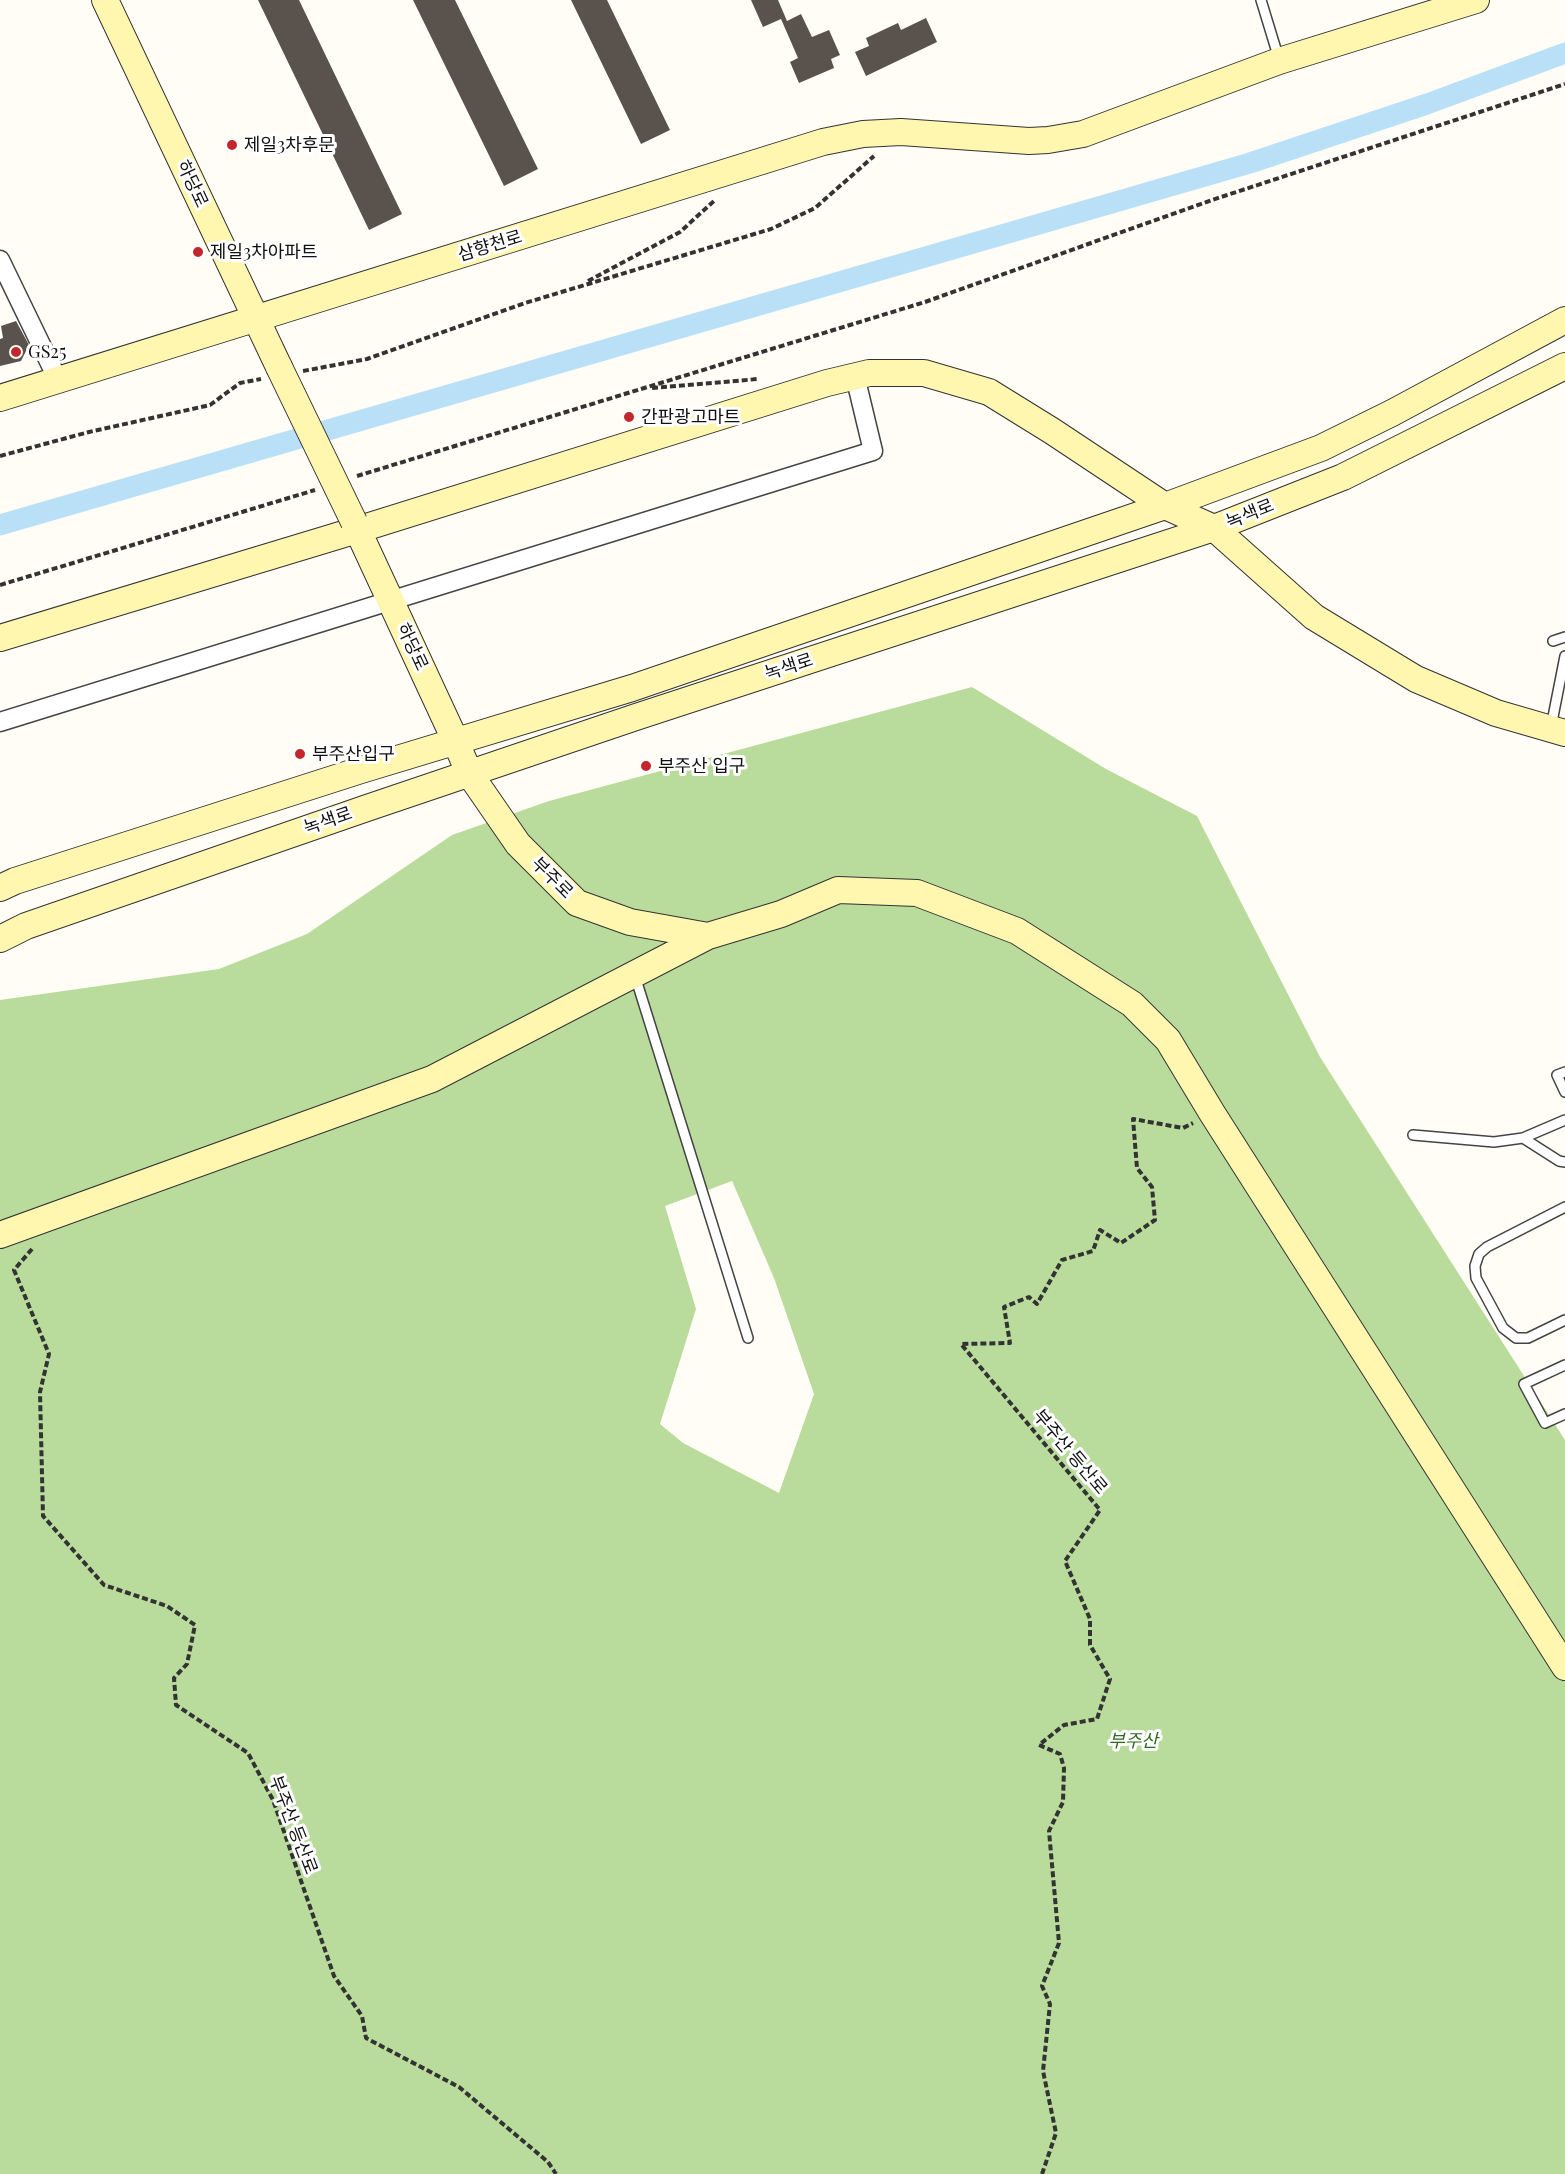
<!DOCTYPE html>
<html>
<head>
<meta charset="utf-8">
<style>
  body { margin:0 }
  canvas { display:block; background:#fffdf5 }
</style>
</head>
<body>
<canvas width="1565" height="2174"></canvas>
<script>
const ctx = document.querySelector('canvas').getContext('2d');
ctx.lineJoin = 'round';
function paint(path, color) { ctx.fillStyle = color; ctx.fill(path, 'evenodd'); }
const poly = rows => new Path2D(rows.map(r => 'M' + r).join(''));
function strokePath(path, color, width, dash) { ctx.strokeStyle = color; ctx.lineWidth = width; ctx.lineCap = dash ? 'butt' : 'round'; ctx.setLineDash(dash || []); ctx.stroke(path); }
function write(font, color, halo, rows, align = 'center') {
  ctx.font = font + ' "Playfair Display","Noto Sans KR",serif'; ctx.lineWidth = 6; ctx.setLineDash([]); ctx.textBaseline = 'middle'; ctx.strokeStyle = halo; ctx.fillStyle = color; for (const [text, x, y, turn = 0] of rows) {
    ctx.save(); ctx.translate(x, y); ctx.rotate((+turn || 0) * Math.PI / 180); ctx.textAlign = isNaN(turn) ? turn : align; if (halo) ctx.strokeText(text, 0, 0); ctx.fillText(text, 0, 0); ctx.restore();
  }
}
paint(poly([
  [972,687,1106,769,1197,816,1320,1057,1565,1440,1565,2174,0,2174,0,1000,219,969,307,934,452,835,549,801],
  [732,1181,774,1278,814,1394,779,1493,683,1443,660,1424,696,1309,665,1206]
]), '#b9dc9c');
strokePath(poly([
  [0,525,1250,163,1427,104,1565,53]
]), '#b9e0f7', 21);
paint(poly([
  [258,0,299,0,402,214,369,230],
  [413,0,455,0,538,169,504,186],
  [571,0,607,0,670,130,641,144],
  [751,0,778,0,787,21,801,14,812,37,829,30,840,55,831,59,834,68,799,83,790,62,798,58,781,19,763,27],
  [926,18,937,42,866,76,855,52,869,46,866,38,898,23,901,30],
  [16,321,29,345,21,361,0,366,0,339,3,338,1,326]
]), '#5a524d');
const lane = poly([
  [1261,0,1279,59],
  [1553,641,1565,637],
  [1551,727,1565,656],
  [635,976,748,1338],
  [1565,1072,1557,1075,1565,1092],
  [1413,1135,1494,1142,1523,1138,1565,1120],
  [1523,1138,1559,1161,1565,1162],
  [1565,1207,1487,1247,1479,1254,1475,1266,1476,1278,1503,1328,1516,1338,1528,1338,1565,1320],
  [1565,1365,1524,1384,1545,1423,1565,1414]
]);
const street = poly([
  [0,260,58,380],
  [0,722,873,451,855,376]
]);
const secondary = poly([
  [105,0,279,367],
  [0,398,823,142,863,134,901,132,1029,141,1048,140,1083,134,1279,61,1476,0],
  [354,522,456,742,469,773,518,844,577,903,630,922,708,936],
  [0,638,357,530,827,383,869,373,924,373,989,392,1052,431,1165,506,1214,528,1314,617,1416,679,1496,713,1565,733],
  [0,888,15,881,361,770,632,688,1165,506,1321,448,1392,413,1565,320],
  [0,939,26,926,367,808,636,717,1214,528,1343,477,1565,366],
  [0,1235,432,1079,708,936,781,914,838,890,917,893,1017,931,1132,1004,1168,1040,1212,1113,1565,1667]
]);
strokePath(lane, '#444', 12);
strokePath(street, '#444', 21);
strokePath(secondary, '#333', 28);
strokePath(poly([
  [588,281,680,232,715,200],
  [303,371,367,359,525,303,771,229,815,208,874,156],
  [652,388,758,379],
  [0,456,89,432,210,405,240,383,261,379],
  [357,476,925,302,1212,200,1565,84],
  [0,585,315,490],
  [32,1249,14,1270,49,1354,40,1392,43,1516,104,1585,167,1606,195,1625,187,1664,174,1678,176,1705,248,1753,273,1800,334,1976,362,2016,366,2038,459,2087,548,2162,556,2174],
  [1042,2174,1056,2133,1043,2071,1050,2004,1042,1986,1059,1943,1049,1831,1063,1802,1064,1768,1060,1754,1039,1745,1064,1725,1097,1719,1110,1679,1090,1645,1090,1619,1065,1561,1100,1510,961,1344,1010,1343,1004,1307,1029,1297,1037,1304,1062,1260,1093,1251,1100,1230,1121,1243,1155,1220,1152,1187,1137,1168,1133,1119,1183,1128,1193,1123]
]), '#333', 4, [6, 3]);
strokePath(lane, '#fff', 9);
strokePath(street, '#fff', 18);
strokePath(secondary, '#fff6b0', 26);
const secondaryBridge = poly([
  [279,367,354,522]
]);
strokePath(secondaryBridge, '#333', 28, []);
strokePath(secondaryBridge, '#fff6b0', 26);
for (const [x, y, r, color] of [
  [232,145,6,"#c4262e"],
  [198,252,6,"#c4262e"],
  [16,352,6,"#c4262e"],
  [629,417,6,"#c4262e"],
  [300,754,6,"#c4262e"],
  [646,766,6,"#c4262e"]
]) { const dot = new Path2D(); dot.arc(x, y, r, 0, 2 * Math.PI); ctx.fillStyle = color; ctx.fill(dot); strokePath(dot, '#fff', 2); }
write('18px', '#111', '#fff', [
  ["제일3차후문",244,145],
  ["제일3차아파트",210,252],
  ["GS25",28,352],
  ["간판광고마트",641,417],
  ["부주산입구",312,754],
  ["부주산 입구",658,766]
], 'left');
write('18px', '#111', '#fff', [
  ["하당로",192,184,65],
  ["삼향천로",490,246,-17],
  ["녹색로",1250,514,-22],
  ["하당로",412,647,65],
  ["녹색로",789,667,-18],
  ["녹색로",328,821,-19],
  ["부주로",552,878,45],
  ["부주산 등산로",1070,1452,50],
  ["부주산 등산로",293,1825,69]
]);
write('italic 18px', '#2f6b1f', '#fff', [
  ["부주산",1133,1741]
]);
</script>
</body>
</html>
